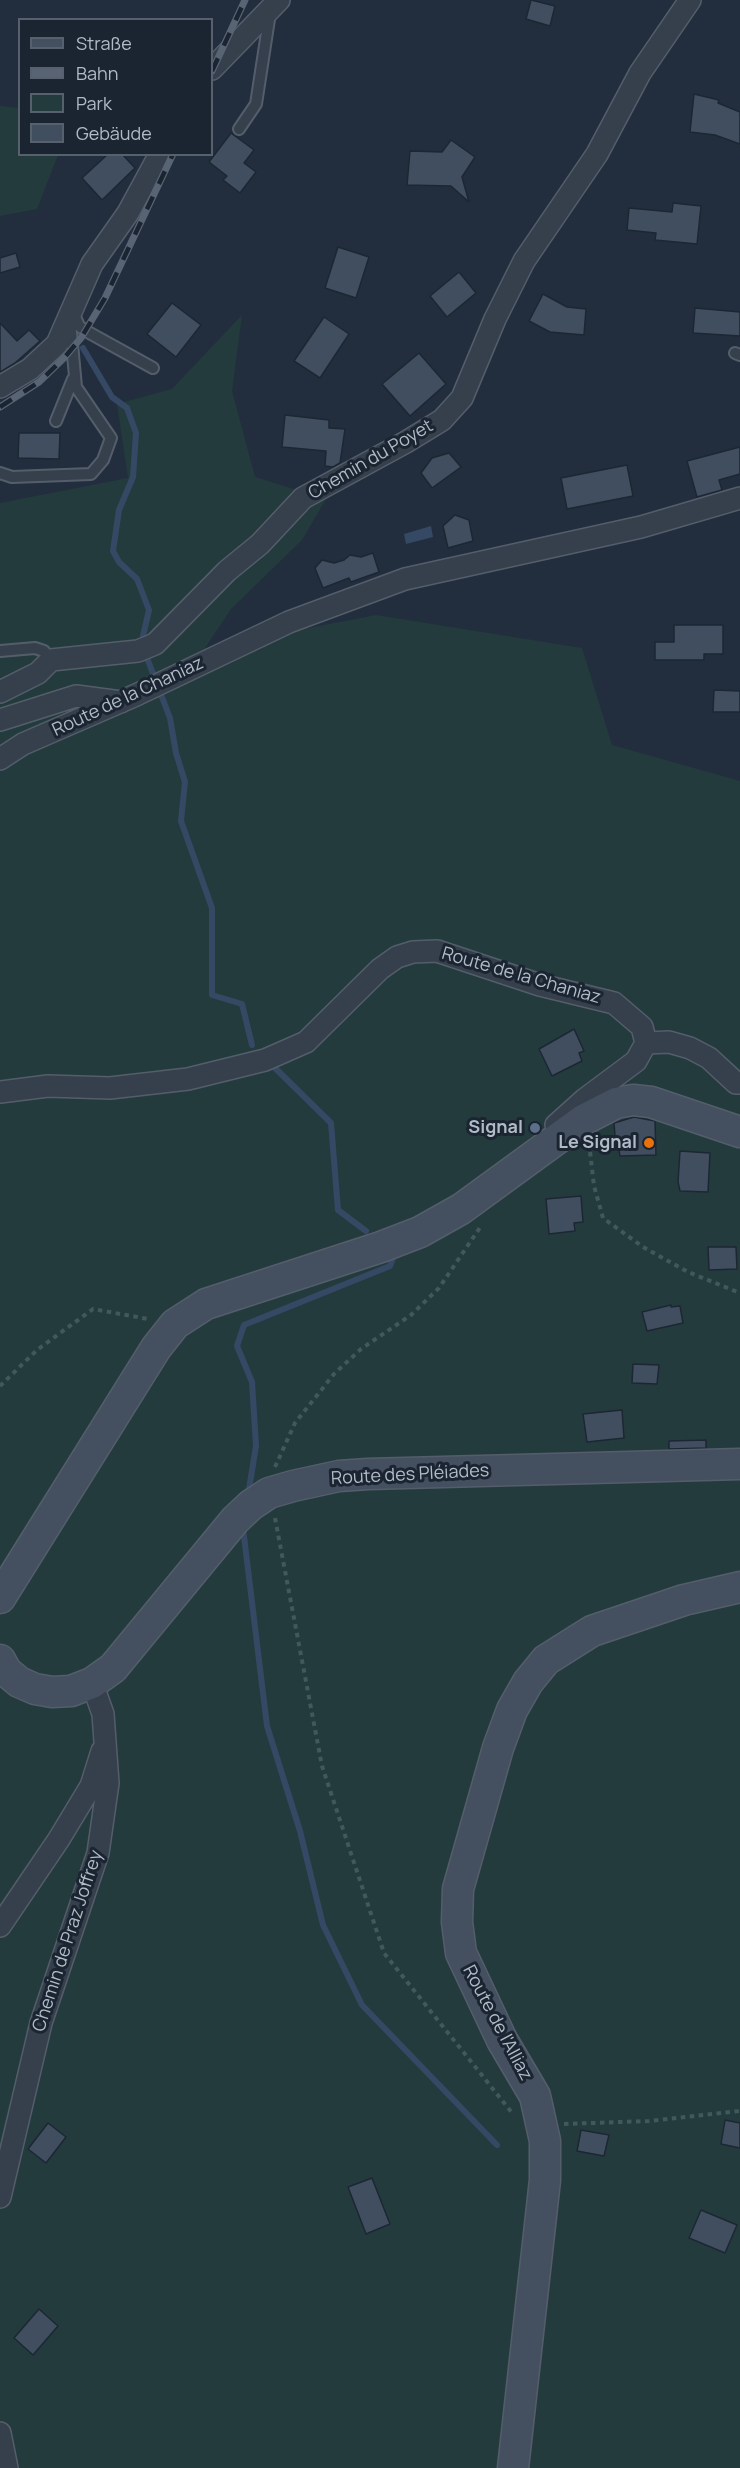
<!DOCTYPE html>
<html>
<head>
<meta charset="utf-8">
<style>
  body { margin:0 }
  #map { position:relative; width:740px; height:2468px; overflow:hidden; background:#222e3d; font-family:Manrope,sans-serif }
  canvas { display:block }
  .legend { position:absolute; left:18px; top:18px; width:195px; height:138px; box-sizing:border-box; background:#1b2532; border:2px solid #57616e; margin:0; padding:8px 10px; list-style:none; font-size:18px; color:#b1bbc8 }
  .legend li { display:flex; align-items:center; gap:12px; height:30px }
  .legend b { width:30px; border:2px solid #57616e }
</style>
</head>
<body>
<div id="map">
<canvas width="740" height="2468"></canvas>
<ul class="legend">
<li><b style="height:8px;background:#444f60"></b>Straße</li>
<li><b style="height:8px;background:#586474"></b>Bahn</li>
<li><b style="height:16px;background:#243b3e"></b>Park</li>
<li><b style="height:16px;background:#414e5f"></b>Gebäude</li>
</ul>
</div>
<script>
const ctx = document.querySelector('canvas').getContext('2d');
ctx.lineJoin = 'round';
function paint(path, color) { ctx.fillStyle = color; ctx.fill(path, 'evenodd'); }
const poly = rows => new Path2D(rows.map(r => 'M' + r).join(''));
function strokePath(path, color, width, dash) { ctx.strokeStyle = color; ctx.lineWidth = width; ctx.lineCap = dash ? 'butt' : 'round'; ctx.setLineDash(dash || []); ctx.stroke(path); }
function write(font, color, halo, rows, align = 'center') {
  ctx.font = font + ' Manrope,sans-serif'; ctx.lineWidth = 6; ctx.setLineDash([]); ctx.textBaseline = 'middle'; ctx.strokeStyle = halo; ctx.fillStyle = color; for (const [text, x, y, turn = 0] of rows) {
    ctx.save(); ctx.translate(x, y); ctx.rotate((+turn || 0) * Math.PI / 180); ctx.textAlign = isNaN(turn) ? turn : align; if (halo) ctx.strokeText(text, 0, 0); ctx.fillText(text, 0, 0); ctx.restore();
  }
}
paint(poly([
  [0,106,19,108,20,154,58,155,37,209,0,216],
  [242,315,232,391,255,477,326,499,302,540,231,609,205,648,376,615,582,648,612,745,740,781,740,2468,0,2468,0,503,128,478,117,404,172,389]
]), '#243b3e');
paint(poly([
  [431,526,433,537,406,544,404,534]
]), '#354965');
strokePath(poly([
  [83,348,112,397,127,408,136,433,133,477,119,510,113,551,119,562,137,579,149,610,143,636,147,658,170,718,176,753,185,782,181,821,212,908,212,995,242,1004,252,1045],
  [271,1064,331,1123,338,1210,366,1231],
  [249,1489,256,1446,252,1382,237,1346,244,1325,390,1266,395,1253],
  [243,1528,267,1726,300,1831,323,1925,362,2005,497,2145]
]), '#354965', 6);
const building = poly([
  [531,0,555,6,550,26,526,19,531,0],
  [694,94,719,100,718,103,740,112,740,144,715,135,690,132,694,94],
  [231,133,254,150,244,163,256,172,240,193,223,180,227,176,209,162,231,133],
  [451,140,475,157,462,177,469,202,451,186,407,185,410,151,442,152,451,140],
  [108,154,122,154,135,168,102,200,82,178,108,154],
  [673,203,701,206,697,244,655,240,656,233,627,230,629,208,672,212,673,203],
  [338,247,369,257,356,298,325,288,338,247],
  [16,253,20,267,0,273,0,258,16,253],
  [459,272,476,293,447,317,430,296,459,272],
  [543,294,567,307,586,309,584,335,550,332,529,321,543,294],
  [172,303,201,325,176,357,147,334,172,303],
  [695,308,740,312,740,336,693,333,695,308],
  [324,317,349,334,320,378,294,361,324,317],
  [0,323,17,341,29,330,40,341,15,363,0,372,0,323],
  [419,353,446,384,410,416,382,384,419,353],
  [285,415,329,420,329,428,345,429,340,463,333,467,325,466,326,451,282,447,285,415],
  [19,433,60,433,59,459,18,458,19,433],
  [740,447,740,474,719,480,722,490,697,497,687,461,740,447],
  [449,453,461,467,432,488,421,473,432,458,449,453],
  [627,465,633,496,567,509,561,478,627,465],
  [455,515,469,520,473,541,448,548,443,526,455,515],
  [373,553,379,572,351,582,349,578,323,588,315,568,322,560,334,563,344,560,350,555,361,557,373,553],
  [674,625,723,625,723,654,704,654,704,660,655,660,655,642,674,642,674,625],
  [714,690,740,691,740,712,713,712,714,690],
  [574,1029,584,1051,579,1053,582,1061,552,1076,539,1049,574,1029],
  [634,1117,655,1121,656,1155,620,1156,619,1150,616,1149,614,1123,634,1117],
  [680,1151,710,1153,708,1192,680,1191,678,1182,680,1151],
  [581,1196,583,1222,574,1223,575,1231,549,1234,546,1199,581,1196],
  [708,1247,736,1247,737,1269,709,1270,708,1247],
  [671,1305,671,1307,680,1306,683,1323,647,1331,642,1312,671,1305],
  [633,1364,659,1365,657,1384,632,1383,633,1364],
  [622,1410,624,1438,587,1442,583,1414,622,1410],
  [706,1440,706,1448,669,1449,669,1441,706,1440],
  [725,2120,740,2123,740,2148,721,2144,725,2120],
  [48,2123,66,2137,46,2163,28,2149,48,2123],
  [581,2130,609,2135,604,2156,577,2151,581,2130],
  [372,2178,390,2224,366,2234,348,2187,372,2178],
  [701,2210,737,2225,725,2253,689,2238,701,2210],
  [39,2309,58,2326,33,2355,14,2338,39,2309]
]);
paint(building, '#414e5f');
strokePath(building, '#1d2734', 1.5);
const lane = poly([
  [239,129,256,104,270,13],
  [73,312,79,326,86,331,153,368],
  [735,353,740,355],
  [56,421,73,379],
  [0,473,12,477,91,474,103,460,111,438,76,387,70,322],
  [0,651,35,648,44,651,51,660]
]);
const street = poly([
  [212,69,279,0],
  [0,387,30,369,57,344,92,264,128,213,160,154],
  [0,692,38,673,51,660,138,651,155,644,227,571,260,544,303,498,406,442,442,420,462,398,495,319,524,261,597,154,640,73,690,0],
  [0,720,76,696,121,702],
  [0,759,23,744,136,695,289,622,405,579,641,527,740,498],
  [646,1043,669,1042,690,1048,709,1058,736,1083,740,1083],
  [0,1092,48,1086,110,1088,188,1079,265,1060,306,1042,380,969,397,957,413,952,437,951,540,985,614,1003,642,1027,646,1043,636,1061,585,1099,556,1125],
  [0,1926,59,1839,91,1786,102,1751],
  [0,2197,41,2023,98,1853,108,1783,103,1714,92,1683],
  [0,2433,7,2468]
]);
const secondary = poly([
  [0,1598,156,1348,175,1324,206,1304,381,1247,420,1232,461,1209,583,1120,616,1103,633,1100,651,1102,740,1132],
  [0,1660,6,1671,19,1682,35,1689,52,1692,71,1691,92,1683,113,1668,235,1520,251,1505,269,1493,293,1486,339,1476,368,1474,740,1464],
  [513,2468,545,2180,545,2141,535,2096,502,2040,461,1953,457,1922,458,1889,498,1748,512,1710,528,1682,546,1660,592,1631,684,1600,740,1587]
]);
strokePath(lane, '#545e6b', 14);
strokePath(street, '#545e6b', 24);
strokePath(secondary, '#545e6b', 33);
strokePath(poly([
  [589,1143,594,1186,603,1218,643,1247,688,1272,740,1293],
  [0,1386,37,1350,93,1309,148,1319],
  [275,1467,295,1423,334,1374,361,1349,411,1315,439,1288,481,1226],
  [275,1518,322,1766,384,1953,513,2114],
  [564,2124,649,2121,740,2111]
]), '#42585b', 4, [4.5, 4.5]);
strokePath(lane, '#36404d', 10);
strokePath(street, '#36404d', 21);
strokePath(secondary, '#444f60', 30);
const rail = poly([
  [212,71,245,0],
  [0,407,39,382,64,358,81,338,105,298,173,154]
]);
strokePath(rail, '#586474', 7);
strokePath(rail, '#1b2532', 4.5, [14]);
for (const [x, y, r, color] of [
  [535,1128,6,"#5c6f8a"],
  [649,1143,6,"#e8710a"]
]) { const dot = new Path2D(); dot.arc(x, y, r, 0, 2 * Math.PI); ctx.fillStyle = color; ctx.fill(dot); strokePath(dot, '#1b2532', 2); }
write('18px', '#b1bbc8', '#1b2532', [
  ["Chemin du Poyet",371,460,-30],
  ["Route de la Chaniaz",128,697,-25],
  ["Route de la Chaniaz",521,976,16],
  ["Route des Pléiades",410,1475,-3],
  ["Chemin de Praz Joffrey",68,1941,-72],
  ["Route de l'Alliaz",497,2023,62]
]);
write('bold 18px', '#b1bbc8', '#1b2532', [
  ["Signal",523,1128],
  ["Le Signal",637,1143]
], 'right');
</script>
</body>
</html>
